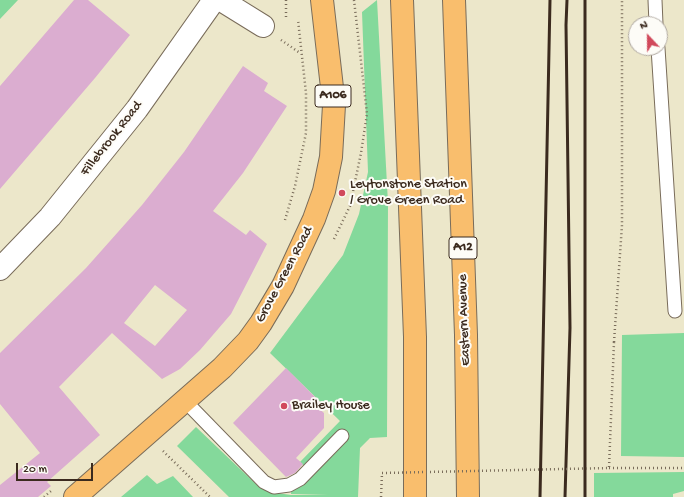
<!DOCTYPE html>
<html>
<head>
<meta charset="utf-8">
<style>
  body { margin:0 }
  #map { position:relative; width:684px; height:497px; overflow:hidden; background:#ece7ca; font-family:"Gochi Hand",sans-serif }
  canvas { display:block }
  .north { position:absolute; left:628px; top:16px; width:40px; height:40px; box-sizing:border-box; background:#fdfcf7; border:1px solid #afa8a0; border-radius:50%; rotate:338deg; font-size:11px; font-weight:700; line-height:16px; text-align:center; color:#3b2a1e }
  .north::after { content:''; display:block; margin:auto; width:14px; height:18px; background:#d1495b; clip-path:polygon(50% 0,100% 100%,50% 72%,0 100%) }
  .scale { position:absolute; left:16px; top:463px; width:77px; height:18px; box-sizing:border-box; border:2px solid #3b2a1e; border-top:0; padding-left:5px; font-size:12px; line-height:14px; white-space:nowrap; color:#3b2a1e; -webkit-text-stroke:3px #fdfcf7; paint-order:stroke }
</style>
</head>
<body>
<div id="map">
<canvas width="684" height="497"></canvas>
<div class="north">N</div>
<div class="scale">20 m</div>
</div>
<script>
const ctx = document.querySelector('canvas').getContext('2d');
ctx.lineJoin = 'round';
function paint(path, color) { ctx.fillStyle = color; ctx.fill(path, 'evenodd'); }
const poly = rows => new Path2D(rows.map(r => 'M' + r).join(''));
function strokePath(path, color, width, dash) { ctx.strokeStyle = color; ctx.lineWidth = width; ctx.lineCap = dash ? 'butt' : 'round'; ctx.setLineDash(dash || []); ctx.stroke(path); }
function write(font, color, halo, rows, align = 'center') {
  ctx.font = font + ' "Gochi Hand",sans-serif'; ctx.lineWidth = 4; ctx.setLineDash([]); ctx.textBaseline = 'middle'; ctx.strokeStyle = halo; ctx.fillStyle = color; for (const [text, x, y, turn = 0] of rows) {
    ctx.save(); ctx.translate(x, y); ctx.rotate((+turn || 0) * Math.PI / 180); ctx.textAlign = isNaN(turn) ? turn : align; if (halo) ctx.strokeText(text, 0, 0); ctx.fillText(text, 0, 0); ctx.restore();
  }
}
paint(poly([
  [0,0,18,0,0,19],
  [377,0,388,203,387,437,370,438,360,448,358,497,229,497,177,446,196,427,259,487,270,492,291,495,328,495,291,494,290,481,304,466,300,462,340,421,270,353,343,255,359,214,368,172,362,12],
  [684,333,684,457,621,456,622,335],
  [684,472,684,491,673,494,673,497,594,497,594,473],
  [147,475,157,484,173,476,193,497,121,497]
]), '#84d99b');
paint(poly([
  [74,0,88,0,130,35,95,78,0,189,0,86],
  [243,66,268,83,264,91,287,106,243,173,213,211,246,235,250,230,267,244,231,314,200,350,180,369,162,379,112,333,59,387,100,435,47,482,51,486,38,497,0,497,0,485,40,453,0,404,0,353,86,268,142,205,184,152],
  [155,285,187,310,155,346,124,323],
  [286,368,320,402,316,406,324,413,324,428,296,458,303,464,295,473,286,477,233,423]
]), '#dbadd0');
const lane = poly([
  [655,0,656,24],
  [658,48,675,311],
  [185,401,264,482,274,487,289,485,300,479,342,436]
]);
const street = poly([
  [221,0,263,26],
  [0,269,50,217,137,109,214,0]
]);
const primary = poly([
  [75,497,222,368,248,341,261,323,283,286,314,219,324,191,331,157,334,105,322,0]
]);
const highway = poly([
  [402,0,415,337,415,497],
  [454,0,466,335,468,497]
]);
strokePath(lane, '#796c5a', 15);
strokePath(street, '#796c5a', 24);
strokePath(primary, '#796c5a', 24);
strokePath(highway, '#796c5a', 24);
strokePath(poly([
  [286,0,286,17],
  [281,40,300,53],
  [285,220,295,186,306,133,306,93,298,20],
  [334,239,350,206,361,153,367,114,354,0],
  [614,342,622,225,622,0],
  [163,451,210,497],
  [609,468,684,468],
  [44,497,51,491],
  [381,497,382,473]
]), '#796c5a', 2.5, [1, 3]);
strokePath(lane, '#fff', 13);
strokePath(street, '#fff', 22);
strokePath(primary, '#f9be6d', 22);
strokePath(highway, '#f9be6d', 22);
strokePath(poly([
  [540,497,550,0],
  [565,497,570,328,566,25,567,0],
  [585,497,585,0]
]), '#3b2a1e', 3);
strokePath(poly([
  [382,473,609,468,614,342]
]), '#796c5a', 2.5, [1, 3]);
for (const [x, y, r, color] of [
  [342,193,4,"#d1495b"],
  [284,406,4,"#d1495b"]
]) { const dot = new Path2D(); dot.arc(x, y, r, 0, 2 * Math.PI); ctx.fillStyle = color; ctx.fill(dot); strokePath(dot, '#fdfcf7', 1.5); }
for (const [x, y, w] of [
  [333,96,36],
  [463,248,28]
]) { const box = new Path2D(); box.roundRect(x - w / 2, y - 11, w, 22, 3); ctx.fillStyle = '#fdfcf7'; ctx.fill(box); strokePath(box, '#3b2a1e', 1); }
write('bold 13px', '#3b2a1e', null, [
  ["A106",333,96],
  ["A12",463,248]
]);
write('14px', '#3b2a1e', '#fdfcf7', [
  ["Fillebrook Road",112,139,-52],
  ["Grove Green Road",285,275,-62],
  ["Eastern Avenue",465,320,-92]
]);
write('14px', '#3b2a1e', '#fdfcf7', [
  ["Leytonstone Station",350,185],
  ["/ Grove Green Road",350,201],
  ["Brailey House",292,406]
], 'left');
</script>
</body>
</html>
